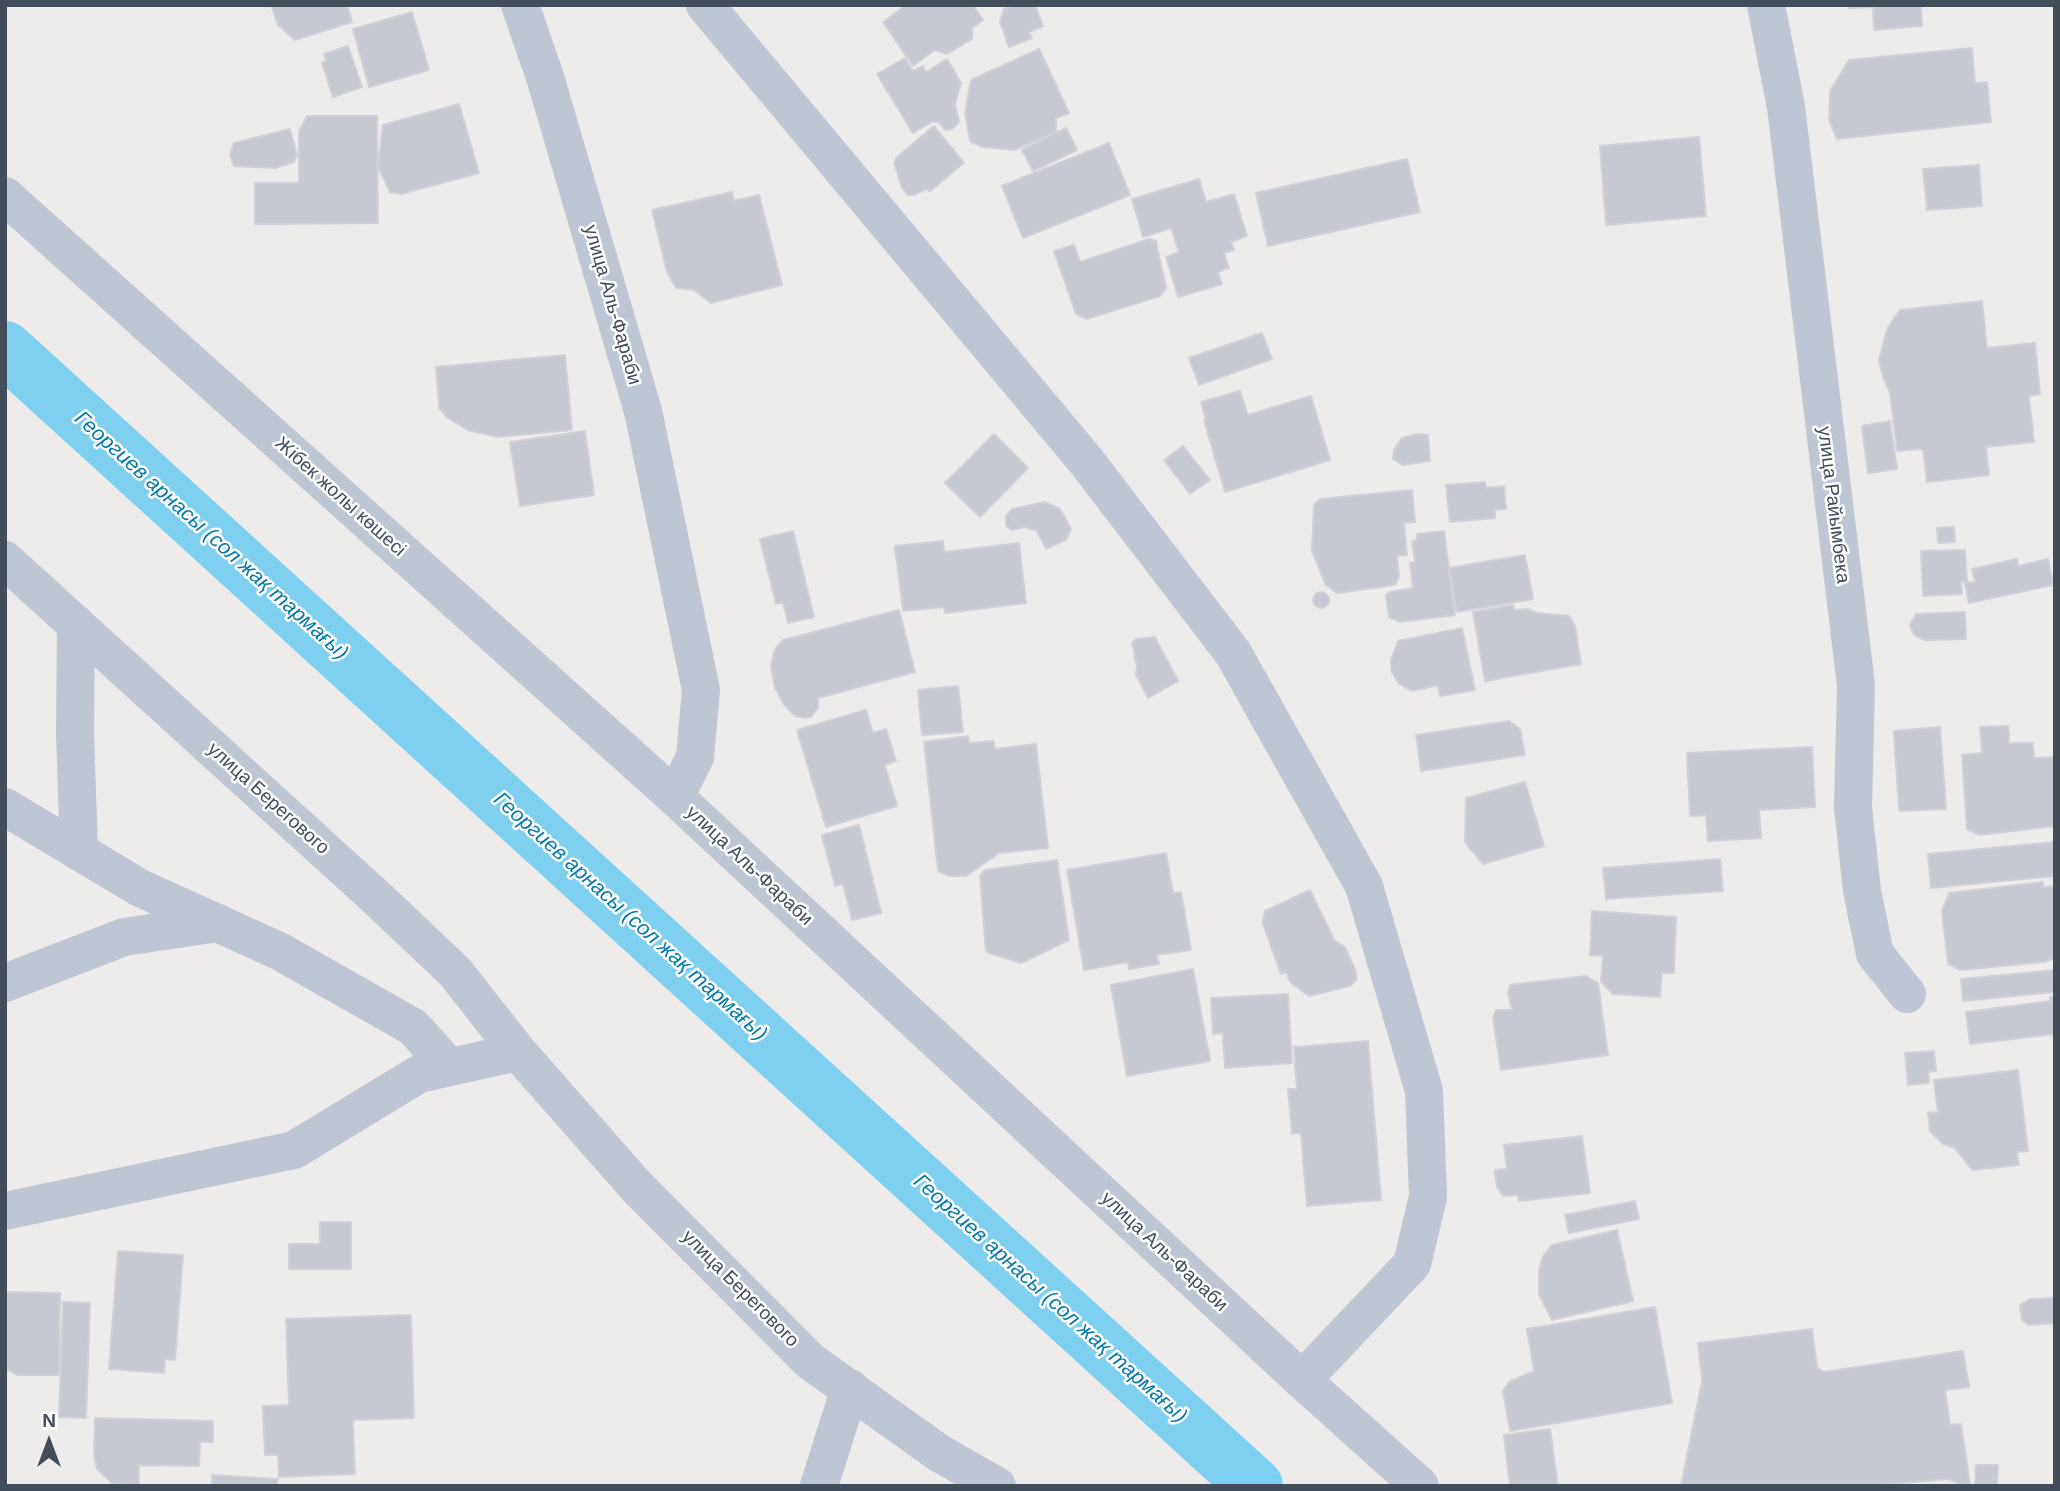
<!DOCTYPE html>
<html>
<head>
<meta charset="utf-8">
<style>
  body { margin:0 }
  #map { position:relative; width:2060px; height:1491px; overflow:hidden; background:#eeebeb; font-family:Arial,sans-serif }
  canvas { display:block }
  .frame { position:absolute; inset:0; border:7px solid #434d59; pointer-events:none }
  .north { position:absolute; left:14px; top:1407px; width:70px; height:70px; -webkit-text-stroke:5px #fff; paint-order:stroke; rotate:0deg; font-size:19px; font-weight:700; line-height:28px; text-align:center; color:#434d59 }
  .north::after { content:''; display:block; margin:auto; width:24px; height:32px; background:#434d59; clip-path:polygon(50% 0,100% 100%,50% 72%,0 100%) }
</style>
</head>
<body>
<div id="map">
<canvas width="2060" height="1491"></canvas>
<div class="frame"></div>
<div class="north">N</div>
</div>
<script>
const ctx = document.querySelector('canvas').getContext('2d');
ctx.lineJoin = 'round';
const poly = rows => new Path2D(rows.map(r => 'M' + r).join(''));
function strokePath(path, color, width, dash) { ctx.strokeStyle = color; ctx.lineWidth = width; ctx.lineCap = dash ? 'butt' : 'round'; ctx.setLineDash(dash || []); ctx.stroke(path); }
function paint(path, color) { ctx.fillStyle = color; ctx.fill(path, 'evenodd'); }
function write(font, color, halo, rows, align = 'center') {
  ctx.font = font + ' Arial,sans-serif'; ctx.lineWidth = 5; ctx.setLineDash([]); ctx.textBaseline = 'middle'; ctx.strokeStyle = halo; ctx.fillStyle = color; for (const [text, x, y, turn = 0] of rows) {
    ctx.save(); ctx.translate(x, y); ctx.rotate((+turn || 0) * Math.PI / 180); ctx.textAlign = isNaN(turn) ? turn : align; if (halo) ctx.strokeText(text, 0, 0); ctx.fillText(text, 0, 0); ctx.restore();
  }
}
strokePath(poly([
  [5,349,1255,1486]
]), '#7fcff0', 56);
const building = poly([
  [271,5,347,5,352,22,295,40,278,25,271,5],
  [906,5,973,5,983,20,972,28,972,39,947,54,935,50,913,66,883,22,906,5],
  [1015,5,1035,5,1043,26,1029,32,1032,38,1009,47,1000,22,1004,9,1015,5],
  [1849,5,1921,5,1922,26,1874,30,1873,7,1849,8,1849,5],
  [412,12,429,70,369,87,353,29,412,12],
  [348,46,362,87,333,97,322,63,326,61,324,54,348,46],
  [1972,48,1975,83,1987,82,1991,122,1837,139,1829,120,1830,91,1849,60,1972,48],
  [1039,49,1069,113,1056,118,1056,131,1015,150,982,147,970,141,965,113,971,80,1039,49],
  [905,58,913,71,923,66,926,72,947,59,961,83,955,104,959,122,952,129,945,130,939,122,932,122,913,133,877,74,905,58],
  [459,104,479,173,401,194,390,192,378,167,383,125,459,104],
  [307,116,377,116,378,223,255,224,255,183,299,183,299,132,307,116],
  [934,126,964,163,930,191,926,189,914,195,908,195,902,188,894,163,897,157,934,126],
  [1066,128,1077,150,1033,171,1022,150,1066,128],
  [290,129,297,155,294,162,275,168,234,166,230,155,234,143,290,129],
  [1699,137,1706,216,1606,225,1600,146,1699,137],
  [1109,143,1130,195,1023,238,1002,186,1109,143],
  [1407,159,1420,212,1268,246,1256,193,1407,159],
  [1979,165,1982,206,1927,210,1923,169,1979,165],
  [1199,179,1206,202,1234,194,1247,236,1231,242,1234,250,1224,253,1229,268,1218,272,1222,284,1178,297,1166,257,1179,252,1171,228,1143,237,1132,199,1199,179],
  [732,192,734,201,759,195,782,285,711,303,694,290,676,288,667,272,652,210,732,192],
  [1149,239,1156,241,1166,288,1160,296,1087,319,1076,314,1054,251,1074,245,1080,262,1149,239],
  [1982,301,1987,348,2035,343,2040,394,2029,396,2034,442,1986,447,1989,475,1927,482,1923,449,1897,451,1890,392,1883,377,1879,361,1887,329,1900,310,1982,301],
  [1262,333,1272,359,1199,385,1189,358,1262,333],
  [565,355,572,430,497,437,468,430,448,418,439,408,436,367,565,355],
  [1240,391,1248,415,1311,396,1330,460,1225,492,1204,420,1206,419,1201,402,1240,391],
  [1890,421,1897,469,1868,473,1862,426,1890,421],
  [585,431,594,495,520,506,510,442,585,431],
  [994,434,1028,468,980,517,945,483,994,434],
  [1417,434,1428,435,1430,461,1403,465,1393,459,1394,449,1402,438,1417,434],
  [1183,446,1210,480,1190,494,1164,460,1183,446],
  [1485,482,1486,488,1504,486,1506,509,1495,510,1495,518,1450,522,1446,485,1485,482],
  [1412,490,1415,522,1404,523,1407,555,1397,556,1399,576,1395,585,1337,593,1326,585,1312,551,1314,505,1320,499,1412,490],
  [1045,502,1060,509,1071,529,1067,539,1046,549,1037,531,1025,527,1012,530,1006,526,1006,516,1012,509,1045,502],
  [1954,527,1955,542,1938,543,1937,528,1954,527],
  [793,531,814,617,788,623,783,602,776,604,760,539,793,531],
  [1444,531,1455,615,1400,622,1389,617,1386,595,1390,592,1413,588,1410,563,1415,562,1412,541,1417,540,1417,534,1444,531],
  [943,541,944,552,1019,543,1026,603,945,613,944,607,903,611,895,546,943,541],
  [1965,550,1967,582,1961,582,1962,594,1923,596,1921,551,1965,550],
  [1525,555,1533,599,1457,612,1449,568,1525,555],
  [2017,559,2018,566,2048,559,2053,585,1969,603,1965,584,1975,581,1972,569,2017,559],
  '1313 600a8 8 0 1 1 16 0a8 8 0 1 1-16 0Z',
  [1513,605,1514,610,1528,609,1537,613,1569,616,1575,626,1581,664,1485,681,1473,612,1513,605],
  [899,610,915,672,818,698,818,708,811,717,805,718,795,716,783,703,775,688,771,667,774,651,783,640,899,610],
  [1965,612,1966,639,1925,640,1914,635,1910,625,1916,614,1965,612],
  [1462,628,1475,690,1440,696,1438,685,1412,691,1398,683,1392,672,1391,660,1398,641,1462,628],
  [1155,637,1178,681,1148,698,1136,675,1137,666,1132,643,1136,639,1155,637],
  [958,686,963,732,922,735,918,690,958,686],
  [866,710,873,733,886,729,896,761,885,765,897,806,826,827,797,730,866,710],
  [1509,721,1520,729,1525,755,1421,771,1416,735,1509,721],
  [2008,726,2009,743,2033,743,2034,758,2055,757,2055,826,1980,835,1967,829,1962,755,1982,753,1980,727,2008,726],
  [1940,727,1946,809,1899,811,1894,731,1940,727],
  [968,736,969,743,993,741,995,749,1036,744,1048,848,999,853,966,876,949,876,938,871,924,742,968,736],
  [1812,747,1815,807,1759,810,1761,838,1708,841,1706,815,1690,816,1687,753,1812,747],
  [1525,782,1544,846,1483,864,1465,842,1466,798,1525,782],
  [859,825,881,913,852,920,843,884,835,886,822,835,859,825],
  [2055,842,2055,876,1931,888,1928,854,2055,842],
  [1166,853,1173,893,1181,892,1191,950,1157,955,1159,964,1129,969,1128,962,1084,970,1067,870,1166,853],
  [1720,859,1723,891,1606,899,1603,868,1720,859],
  [1057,860,1069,940,1021,963,986,952,980,876,985,870,1057,860],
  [2043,882,2043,887,2055,886,2055,958,2044,962,1961,970,1948,964,1942,911,1949,893,2043,882],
  [1310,890,1335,941,1345,947,1356,972,1356,980,1350,986,1309,996,1290,982,1286,972,1281,974,1263,924,1265,911,1310,890],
  [1592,911,1676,917,1674,973,1662,973,1660,997,1613,994,1601,982,1603,956,1590,955,1592,911],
  [1193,969,1210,1061,1127,1076,1111,985,1193,969],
  [2055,970,2055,992,1963,1001,1961,979,2055,970],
  [1586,976,1598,983,1608,1055,1501,1070,1493,1018,1496,1010,1512,1010,1508,993,1510,985,1586,976],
  [1288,994,1292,1063,1225,1068,1223,1033,1213,1034,1211,998,1288,994],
  [2050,997,2055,997,2055,1034,1970,1044,1966,1012,2051,1001,2050,997],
  [1368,1041,1381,1200,1307,1206,1301,1133,1292,1134,1288,1089,1297,1089,1294,1047,1368,1041],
  [1934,1051,1936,1071,1928,1072,1929,1083,1908,1085,1905,1053,1934,1051],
  [2018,1070,2028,1151,2017,1152,2019,1165,1972,1170,1955,1148,1943,1144,1930,1131,1928,1113,1938,1112,1934,1080,2018,1070],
  [1582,1136,1590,1193,1519,1201,1518,1195,1503,1196,1497,1187,1495,1170,1507,1169,1504,1145,1582,1136],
  [1635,1201,1639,1219,1569,1233,1565,1215,1635,1201],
  [320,1222,351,1222,351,1269,289,1269,289,1244,320,1244,320,1222],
  [1617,1230,1633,1301,1552,1320,1539,1295,1539,1272,1542,1258,1552,1245,1617,1230],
  [118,1251,183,1255,175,1360,165,1359,164,1373,109,1369,118,1251],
  [5,1292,60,1293,59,1375,17,1375,5,1368,5,1292],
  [2055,1298,2055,1323,2029,1325,2022,1320,2020,1305,2030,1299,2055,1298],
  [63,1302,90,1303,86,1418,59,1417,63,1302],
  [1655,1307,1672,1403,1510,1431,1503,1391,1509,1382,1534,1371,1527,1329,1655,1307],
  [411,1315,414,1418,353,1420,355,1474,279,1477,278,1455,265,1455,263,1406,289,1405,286,1319,411,1315],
  [1812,1329,1817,1368,1824,1372,1963,1351,1969,1387,1945,1390,1950,1425,1961,1424,1970,1484,1961,1485,1949,1479,1868,1486,1681,1486,1702,1381,1698,1343,1812,1329],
  [95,1418,213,1421,213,1442,200,1442,199,1466,139,1465,139,1485,113,1484,97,1469,94,1454,95,1418],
  [1550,1429,1558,1486,1510,1486,1504,1435,1550,1429],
  [1976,1465,1998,1465,1997,1486,1975,1486,1976,1465],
  [212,1475,278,1479,277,1486,212,1486,212,1475]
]);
paint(building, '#c7c9d2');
strokePath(building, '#cfd0d8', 2);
strokePath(poly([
  [520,5,545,77,643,411,701,690,695,757,675,797],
  [705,5,1086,461,1233,653,1364,886,1424,1091,1428,1197,1412,1264,1302,1380],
  [1766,5,1786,107,1856,685,1853,807,1862,891,1875,954,1907,994],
  [5,196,675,797,1302,1380,1420,1486],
  [5,560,379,900,455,972,518,1052,636,1186,810,1361,939,1453,997,1486],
  [76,624,75,733,79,852],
  [5,807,140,888,279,951,413,1027,449,1067],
  [5,983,124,937,218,923],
  [5,1211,294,1150,419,1074,518,1052],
  [819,1486,850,1388]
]), '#bdc6d2', 38);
write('19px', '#434d59', '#fff', [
  ["улица Аль-Фараби",612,305,74],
  ["Жібек жолы көшесі",340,497,42],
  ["улица Райымбека",1833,505,83],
  ["улица Берегового",268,799,42],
  ["улица Аль-Фараби",749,866,43],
  ["улица Аль-Фараби",1164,1252,43],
  ["улица Берегового",740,1289,45]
]);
write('italic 21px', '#047aab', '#fff', [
  ["Георгиев арнасы (сол жақ тармағы)",211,536,42],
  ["Георгиев арнасы (сол жақ тармағы)",630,917,42],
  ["Георгиев арнасы (сол жақ тармағы)",1050,1299,42]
]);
</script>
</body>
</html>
